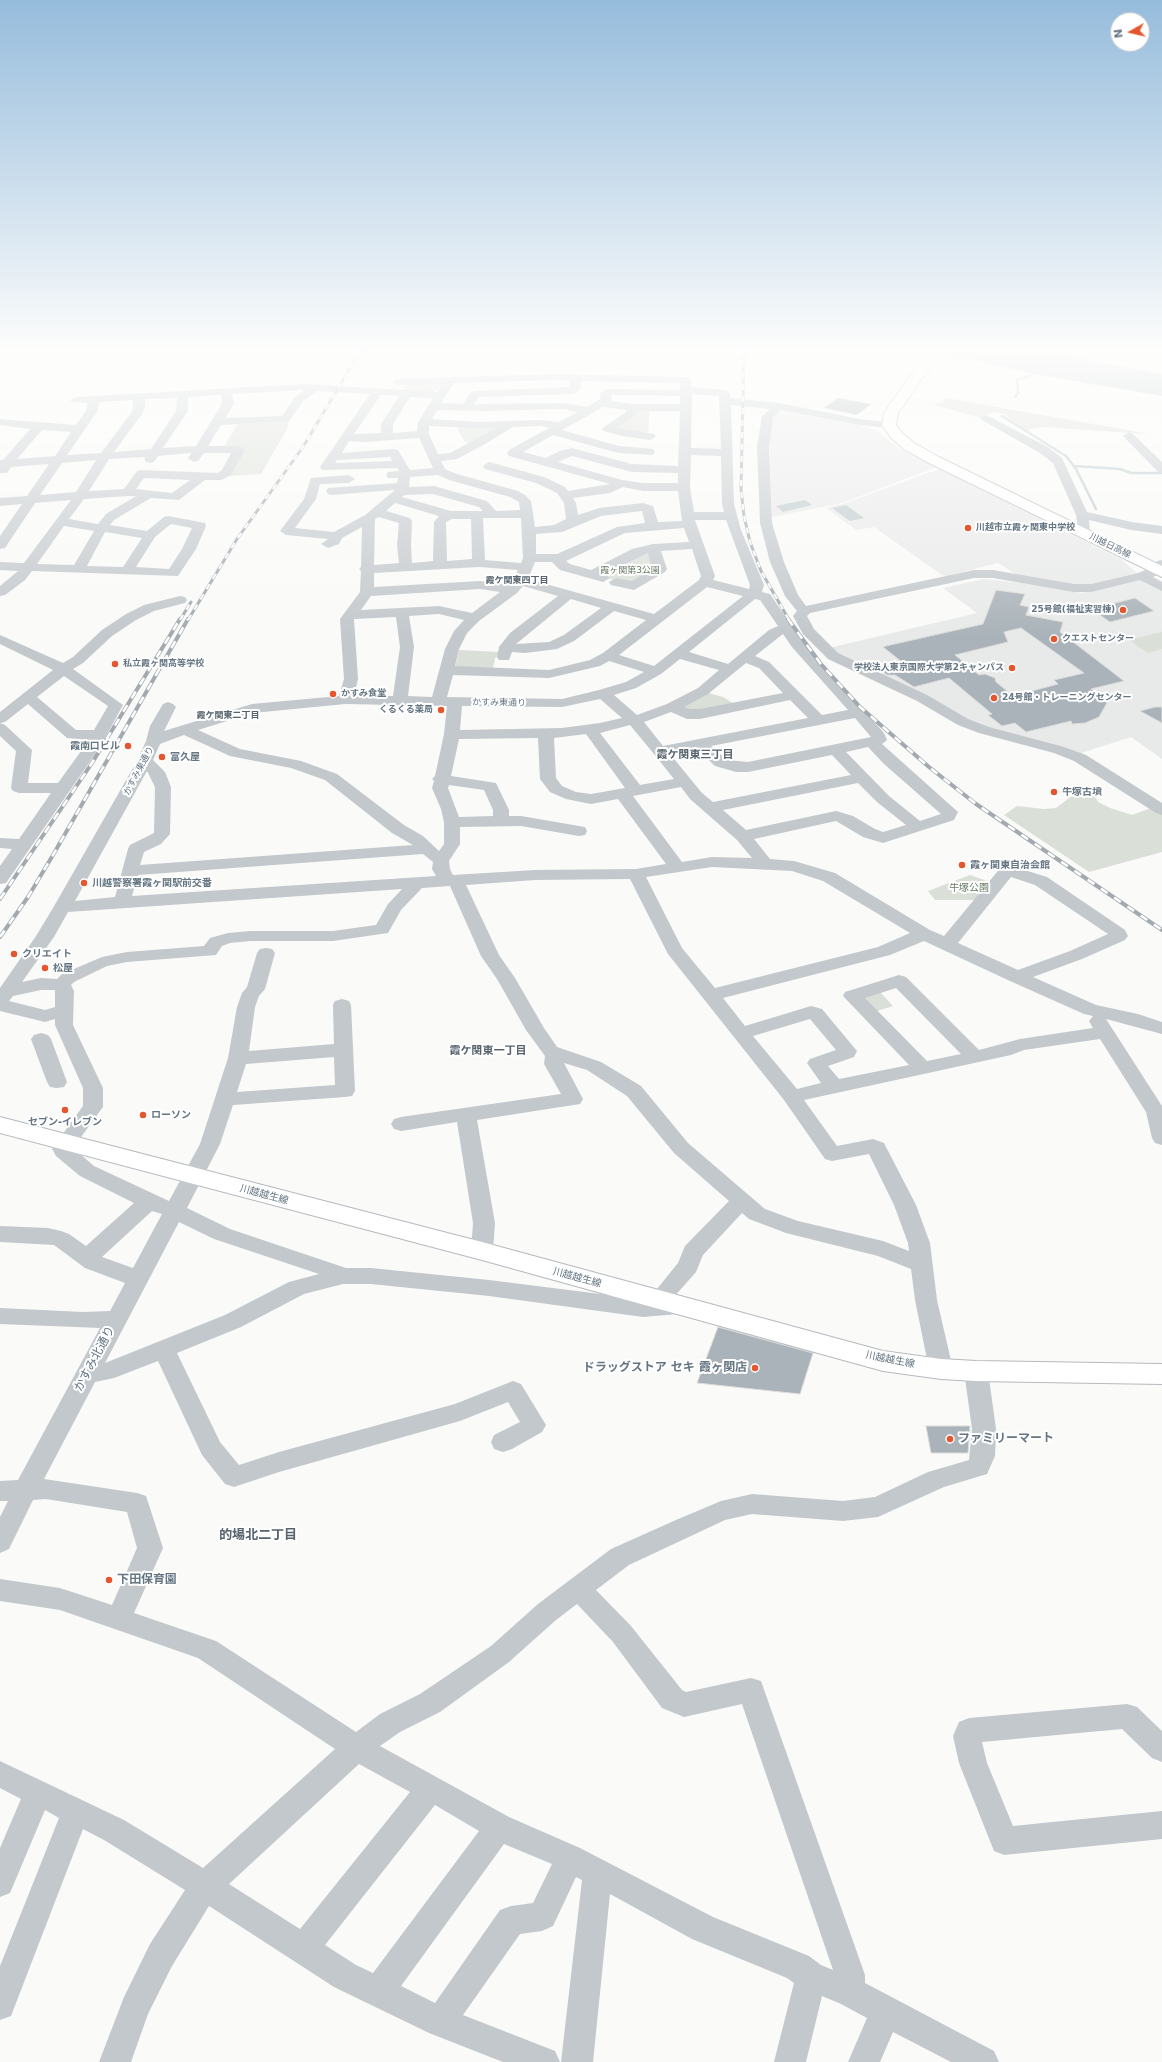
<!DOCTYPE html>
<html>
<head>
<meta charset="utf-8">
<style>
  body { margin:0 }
  #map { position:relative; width:1162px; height:2062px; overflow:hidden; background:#fafaf8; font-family:"DejaVu Sans",sans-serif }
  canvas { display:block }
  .north { position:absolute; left:1110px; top:12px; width:40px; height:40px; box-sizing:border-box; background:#fff; border:1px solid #c1c8cd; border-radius:50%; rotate:262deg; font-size:11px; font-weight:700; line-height:16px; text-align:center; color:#657683 }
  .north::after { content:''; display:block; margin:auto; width:14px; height:18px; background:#e4572e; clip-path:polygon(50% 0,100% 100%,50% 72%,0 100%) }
</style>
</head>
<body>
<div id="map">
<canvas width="1162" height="2062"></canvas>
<div class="north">N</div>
</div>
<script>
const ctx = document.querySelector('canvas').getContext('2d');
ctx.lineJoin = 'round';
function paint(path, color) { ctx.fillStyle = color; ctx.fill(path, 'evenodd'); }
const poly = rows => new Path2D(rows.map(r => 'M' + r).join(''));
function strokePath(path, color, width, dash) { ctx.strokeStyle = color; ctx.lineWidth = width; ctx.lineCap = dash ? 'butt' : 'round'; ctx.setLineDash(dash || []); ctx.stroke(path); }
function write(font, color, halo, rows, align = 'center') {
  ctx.font = font + ' "DejaVu Sans","Noto Sans JP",sans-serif'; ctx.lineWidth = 4; ctx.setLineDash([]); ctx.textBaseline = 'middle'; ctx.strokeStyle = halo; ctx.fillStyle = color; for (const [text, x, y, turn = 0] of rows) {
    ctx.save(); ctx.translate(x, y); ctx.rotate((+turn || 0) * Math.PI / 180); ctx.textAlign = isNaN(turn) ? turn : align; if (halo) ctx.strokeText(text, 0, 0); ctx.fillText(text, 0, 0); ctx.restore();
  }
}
paint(poly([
  [778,411,786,411,859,425,875,430,898,447,937,467,842,503,772,517,769,431,772,416],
  [939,469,1121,559,1137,573,1091,584,1070,585,1017,575,998,563,947,576,942,575,874,527,856,530,826,508,845,503],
  [983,579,1033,584,1082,593,1143,579,1162,588,1162,759,1131,737,1078,754,984,728,849,662,829,648,977,613,943,588]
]), '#e8e9e9');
paint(poly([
  [444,382,434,393,401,392,408,383],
  [947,398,1149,434,1041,427,1027,430,1014,422,1005,414,992,412,981,418,933,405],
  [635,410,650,410,648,432,644,434,612,427],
  [289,420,287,429,261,474,228,476,243,449,223,448,238,424],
  [461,426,499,427,471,443,465,442,458,430,457,428],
  [648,552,656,566,636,581,624,582,607,578,600,573],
  [1162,632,1162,649,1148,653,1129,640],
  [459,650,500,652,498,656,495,658,493,668,455,667],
  [705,692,723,697,736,705,691,713,682,706],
  [1085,786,1094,794,1098,802,1110,808,1132,815,1154,807,1162,814,1162,852,1089,872,1004,815,1017,806,1044,809,1056,808],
  [970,875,990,882,975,900,935,900,928,891],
  [879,991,893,1006,874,1012,864,1000,868,995]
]), '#dadfd7');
paint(poly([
  [901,348,1022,348,1162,374,1162,396,1028,373,979,361],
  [805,500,812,505,783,512,776,506],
  [846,505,864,518,850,521,832,508]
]), '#bbc7cb');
strokePath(poly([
  [1015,397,1018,393,1017,380,1034,374,1035,369],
  [1002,416,1066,456,1076,469,1096,509],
  [1074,466,1120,469,1131,473,1162,473]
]), '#bbc7cb', 2.5);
const building = poly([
  [838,398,871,404,857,415,824,408,838,398],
  [996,590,1025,594,1020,605,1029,607,1026,615,1063,622,1060,632,1124,681,1091,689,1108,701,1099,717,1085,723,1072,724,1071,721,1026,732,1015,723,1002,726,988,715,992,714,949,678,914,687,895,675,887,675,879,668,902,662,883,647,886,646,983,624,996,590],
  [1021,628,1084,673,1054,680,1058,684,1013,696,996,682,995,678,985,674,979,675,955,655,1008,642,1004,632,1021,628],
  [1135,598,1154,611,1110,622,1091,609,1135,598],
  [1155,707,1162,707,1162,723,1140,711,1155,707],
  [718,1327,813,1353,800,1394,697,1383,718,1327],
  [926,1426,970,1426,968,1453,931,1453,926,1426]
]);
paint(building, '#aab3b9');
strokePath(building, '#dcdcda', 1);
const major = poly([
  [930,348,943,348,898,413,896,425,901,432,914,443,939,457,1162,566,1162,577,929,463,904,449,891,438,882,425,884,413,930,348],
  [0,1117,482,1242,883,1351,941,1359,976,1361,1162,1364,1162,1384,976,1381,941,1379,883,1371,482,1260,0,1133,0,1117]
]);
strokePath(major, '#b5babe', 2);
paint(poly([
  [557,374,686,377,691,380,691,387,724,390,729,392,731,398,779,403,860,419,893,423,895,425,889,428,860,425,781,410,773,417,769,447,772,523,784,562,798,595,806,606,974,570,993,570,1074,584,1091,584,1138,573,1153,567,1157,561,1162,560,1162,573,1153,577,1162,582,1162,591,1140,580,1091,592,1074,592,993,578,974,578,810,613,807,616,814,629,838,653,927,695,968,719,989,727,1064,747,1086,755,1162,803,1162,815,1156,813,1074,761,1054,753,979,733,958,725,917,701,828,659,803,634,793,616,797,611,785,596,770,562,760,523,757,447,762,416,770,409,731,405,734,504,741,530,764,585,762,592,770,594,802,641,884,733,887,740,882,744,958,812,954,820,883,843,863,837,836,821,754,839,770,859,794,861,835,873,930,930,944,936,1002,866,1008,865,1047,877,1125,930,1128,936,1125,940,1082,959,1033,977,1096,1005,1138,1014,1162,1022,1162,1034,1106,1019,1162,1106,1162,1145,1155,1143,1152,1138,1146,1112,1100,1039,1024,1050,1011,1055,804,1100,837,1146,873,1139,884,1143,916,1205,930,1243,937,1300,953,1369,949,1375,941,1378,933,1375,929,1369,915,1300,911,1269,878,1256,786,1233,749,1219,742,1213,703,1255,696,1272,673,1298,686,1300,689,1306,686,1312,678,1314,643,1317,489,1296,371,1284,343,1284,304,1294,241,1327,177,1353,220,1442,239,1465,279,1452,455,1404,513,1381,521,1384,546,1425,542,1432,512,1449,503,1452,494,1449,491,1442,494,1435,520,1422,508,1402,460,1421,279,1472,234,1487,225,1484,202,1455,158,1361,114,1378,95,1382,44,1479,137,1493,146,1496,163,1548,134,1613,216,1641,356,1732,380,1714,420,1694,491,1646,538,1604,611,1549,676,1520,721,1501,752,1494,843,1501,875,1497,928,1472,969,1460,972,1429,964,1371,968,1365,976,1362,984,1365,988,1371,996,1429,995,1456,987,1474,944,1487,878,1517,843,1521,752,1514,725,1520,629,1565,596,1590,631,1626,682,1690,686,1692,751,1678,761,1681,865,1975,865,1983,994,2051,999,2062,951,2062,893,2032,880,2062,848,2062,867,2018,841,2004,822,1996,806,2062,774,2062,794,1983,787,1978,692,1939,610,1894,593,2062,561,2062,582,1880,576,1877,553,1926,542,1931,520,1934,463,2015,555,2051,560,2062,503,2062,429,2033,334,1987,209,1906,172,1966,148,2014,131,2062,99,2062,124,1997,150,1944,185,1890,104,1840,83,1829,11,2016,0,2020,0,1966,59,1818,45,1810,10,1893,0,1897,0,1848,21,1799,0,1788,0,1761,124,1820,203,1868,335,1749,198,1658,60,1610,0,1601,0,1579,60,1588,112,1605,137,1548,127,1512,46,1499,33,1500,9,1549,0,1553,0,1517,8,1501,0,1501,0,1481,18,1480,100,1328,0,1324,0,1308,83,1312,110,1311,125,1283,85,1268,54,1245,0,1242,0,1226,48,1228,61,1231,69,1234,86,1246,134,1203,80,1176,56,1156,48,1141,51,1136,62,1135,83,1106,83,1088,55,1025,55,1019,45,1022,0,1011,0,988,36,936,53,908,137,761,146,741,150,726,163,704,168,702,173,704,176,707,164,731,252,704,339,696,344,679,340,619,360,592,361,571,359,569,361,567,362,527,342,538,339,544,328,548,321,544,328,539,286,535,280,531,304,499,311,478,349,475,355,479,349,483,320,484,316,499,295,528,334,532,365,515,395,490,332,495,328,494,326,491,328,488,397,483,398,478,388,478,386,475,388,472,399,471,397,468,322,470,320,467,370,394,318,391,303,401,289,421,221,425,208,446,239,446,245,450,231,475,221,480,205,480,179,500,151,498,114,520,110,525,147,531,164,517,168,516,205,523,206,526,196,549,178,576,32,571,25,580,5,595,0,596,0,586,18,571,0,570,0,562,24,563,71,500,35,503,5,548,0,549,0,536,22,504,0,506,0,498,27,496,49,464,11,467,7,473,0,473,0,460,3,460,30,429,0,425,0,419,76,425,85,412,88,403,72,402,70,400,76,397,305,384,437,392,442,384,398,385,392,382,398,379,557,374],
  [557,380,570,381,570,387,475,391,471,392,463,404,441,403,454,383,557,380],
  [581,381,680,383,680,390,607,389,601,392,600,399,587,407,564,403,474,404,479,397,572,394,576,393,581,388,581,381],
  [304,390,295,397,282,416,225,418,234,404,232,394,304,390],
  [692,394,719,396,721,449,691,448,692,394],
  [221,395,222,404,196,446,163,448,188,411,188,397,221,395],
  [381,395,399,396,381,424,381,433,354,434,381,395],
  [612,395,680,396,680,404,632,404,611,401,612,395],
  [410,397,433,398,418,422,417,431,393,433,393,424,410,397],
  [177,398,176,411,151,449,114,452,142,414,145,408,145,399,177,398],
  [133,400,133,408,131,413,101,453,67,455,97,412,99,402,133,400],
  [603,407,626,410,626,412,604,427,602,429,604,431,622,436,650,440,654,438,656,436,654,434,617,428,636,415,638,411,680,411,678,466,632,464,572,448,559,451,546,458,523,452,553,435,618,453,653,455,655,452,653,449,619,446,562,430,603,407],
  [564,409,578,412,559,422,541,420,477,422,432,419,437,410,486,411,564,409],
  [429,426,477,428,496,428,450,453,438,454,429,434,429,426],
  [541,426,549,428,509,450,507,453,509,456,610,484,568,491,565,487,544,477,489,462,483,466,485,469,536,483,557,493,564,503,566,519,554,525,535,527,531,501,525,495,518,491,457,474,445,469,441,461,457,459,485,444,513,427,541,426],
  [42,430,71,432,55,456,17,459,42,430],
  [419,438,433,468,410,470,398,450,394,449,342,453,349,441,365,442,419,438],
  [191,453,188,458,194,462,198,461,204,453,231,453,222,470,218,473,141,470,137,471,124,489,89,491,109,459,146,457,144,459,146,462,150,463,154,462,158,456,191,453],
  [691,455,721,456,722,504,724,512,694,512,690,487,691,455],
  [572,456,632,472,678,473,678,483,643,483,622,480,558,462,572,456],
  [390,457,392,461,335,463,337,460,390,457],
  [96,460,76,492,40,495,62,463,96,460],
  [438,475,449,480,510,497,519,502,520,510,496,511,487,501,434,486,409,487,410,477,438,475],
  [144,478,190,480,172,493,136,489,144,478],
  [623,487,643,491,678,491,682,521,658,522,653,506,643,503,599,508,578,515,576,503,573,498,610,493,623,487],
  [433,494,479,507,483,511,451,511,402,497,405,495,433,494],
  [128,496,136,496,106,514,98,524,69,519,84,499,128,496],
  [395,503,439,516,434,522,433,561,412,563,411,545,412,521,410,518,386,511,395,503],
  [642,511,645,523,617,527,557,554,536,554,536,534,562,532,601,516,642,511],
  [379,517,399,523,397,545,399,563,374,565,375,519,379,517],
  [483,518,521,518,523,558,521,563,485,560,483,518],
  [452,519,471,519,472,559,447,561,446,522,452,519],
  [695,520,726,520,750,585,749,589,713,580,715,576,695,520],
  [171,524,192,528,182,549,169,569,136,567,155,537,171,524],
  [64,526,94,531,74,565,37,564,64,526],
  [684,528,689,542,653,544,632,549,591,570,570,564,566,561,625,533,684,528],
  [105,532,142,538,123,567,87,566,105,532],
  [692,549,701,576,699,580,654,614,528,579,535,562,552,562,560,570,603,582,610,578,604,574,648,553,652,569,632,581,616,578,609,582,611,585,634,590,665,572,667,569,661,551,692,549],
  [479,567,518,570,509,585,480,581,374,587,374,573,479,567],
  [523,586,558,596,510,633,499,647,497,657,499,660,509,660,512,652,525,653,557,649,574,641,614,611,646,620,603,653,590,660,549,670,455,666,459,649,467,633,479,621,517,593,523,586],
  [707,587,743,596,654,666,619,655,707,587],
  [480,589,500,592,472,613,439,606,361,610,371,596,480,589],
  [571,599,601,608,564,635,549,642,516,644,571,599],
  [755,599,760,600,778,626,769,630,728,664,689,652,755,599],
  [439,614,464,620,454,631,445,649,432,697,408,696,414,647,409,616,439,614],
  [396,617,400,647,393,696,354,696,358,679,354,619,396,617],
  [783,634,792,647,848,710,822,715,769,662,755,656,783,634],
  [680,659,719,670,698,688,667,704,637,715,614,695,636,688,661,674,680,659],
  [609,661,644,672,626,682,599,690,562,699,447,697,453,675,549,678,600,666,609,661],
  [746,663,759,668,783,693,700,709,689,709,684,707,708,694,746,663],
  [600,699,622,718,600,723,562,728,460,730,462,706,562,707,600,699],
  [790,700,808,718,663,746,644,722,671,712,687,719,700,719,790,700],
  [345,704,447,706,444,734,435,776,432,779,434,781,432,788,441,809,444,822,444,844,439,851,423,836,404,825,337,774,301,761,240,749,198,730,253,713,345,704],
  [855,718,871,737,748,762,727,760,711,746,855,718],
  [630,725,654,754,674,779,640,785,600,733,630,725],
  [586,734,625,788,591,794,576,792,562,786,556,778,554,738,586,734],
  [184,735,230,756,291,768,325,780,392,833,413,845,140,865,144,852,161,844,170,834,171,787,165,772,153,760,160,744,184,735],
  [538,738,540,779,550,792,566,799,591,804,618,799,666,864,636,869,535,870,453,875,450,869,449,861,460,844,460,827,521,826,579,836,585,835,587,831,585,827,579,826,521,816,509,816,509,810,496,783,451,776,459,739,538,738],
  [868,747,884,764,941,814,920,821,889,796,846,752,868,747],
  [691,750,699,751,715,766,736,772,748,772,832,755,851,775,713,802,702,793,670,754,691,750],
  [147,771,155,787,154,833,130,845,128,849,115,897,75,901,147,771],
  [858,783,877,802,906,825,883,832,875,829,853,816,836,811,746,830,723,810,858,783],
  [449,785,484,790,493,810,493,816,459,817,448,788,449,785],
  [681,787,690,799,737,840,752,858,712,857,682,862,633,796,681,787],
  [423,854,433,862,432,869,436,876,132,896,138,875,423,854],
  [712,867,792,871,823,881,910,933,878,947,715,988,682,948,646,877,712,867],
  [1011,877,1035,885,1108,934,1070,951,1018,970,958,943,1011,877],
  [630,879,668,954,784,1100,825,1159,832,1161,869,1154,894,1205,908,1243,909,1251,883,1241,798,1221,765,1209,688,1143,641,1086,601,1062,557,1047,544,1028,515,978,499,955,466,885,535,880,630,879],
  [450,886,481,956,497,979,526,1030,545,1056,544,1064,561,1094,401,1117,394,1119,391,1124,394,1129,401,1131,457,1122,473,1223,471,1251,474,1257,482,1259,490,1257,493,1251,495,1223,477,1120,580,1104,583,1099,564,1063,587,1070,627,1096,674,1153,729,1201,685,1246,678,1263,648,1300,489,1280,371,1268,346,1268,230,1229,187,1208,220,1144,233,1105,345,1097,352,1096,355,1091,351,1005,349,1001,342,999,335,1001,333,1005,334,1044,249,1051,255,1007,259,996,265,989,275,953,272,949,266,948,260,949,257,953,247,987,242,993,237,1007,228,1058,200,1144,169,1201,94,1166,73,1148,103,1107,103,1088,73,1025,74,991,71,985,74,982,107,966,127,962,216,955,222,946,230,943,250,941,333,941,388,933,401,910,422,888,450,886],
  [402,889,388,904,376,925,333,931,250,931,228,933,210,938,204,946,127,952,102,957,62,974,57,979,41,978,22,982,54,937,68,912,402,889],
  [924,941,1010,981,1084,1014,1093,1016,1089,1021,1093,1028,1020,1039,979,1050,906,977,899,975,845,992,843,996,909,1065,839,1079,828,1066,854,1057,857,1051,822,1009,811,1006,745,1026,723,998,890,955,924,941],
  [896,988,961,1054,927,1061,865,998,896,988],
  [41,990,55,990,55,1007,45,1010,9,1001,13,996,41,990],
  [810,1019,836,1050,810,1059,807,1063,821,1083,797,1089,753,1036,810,1019],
  [334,1057,335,1085,237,1092,246,1064,334,1057],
  [152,1211,162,1214,133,1268,102,1257,152,1211],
  [179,1222,214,1239,319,1274,289,1282,225,1315,105,1363,179,1222],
  [577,1604,613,1642,662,1708,684,1717,742,1704,833,1970,821,1965,809,1956,713,1917,580,1848,509,1817,380,1746,400,1732,440,1712,509,1662,556,1620,577,1604],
  [359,1764,410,1792,300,1929,229,1884,359,1764],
  [435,1805,479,1831,373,1973,356,1965,325,1945,435,1805],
  [504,1844,552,1864,533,1903,511,1906,500,1910,435,2003,401,1986,504,1844],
  [986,415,1048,447,1062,458,1087,512,1132,522,1162,526,1162,534,1131,530,1089,520,1090,534,1089,537,1079,537,1076,515,1053,463,1040,453,982,420,980,418,986,415],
  [1129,432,1133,434,1162,462,1162,473,1158,472,1125,438,1123,436,1129,432],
  [180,596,185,597,187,600,185,603,154,611,136,620,112,636,83,663,73,669,123,705,100,747,6,883,0,884,0,866,12,849,0,848,0,838,19,839,51,793,19,793,13,791,11,788,16,751,0,736,0,712,53,670,0,644,0,635,63,663,73,657,102,630,126,614,144,605,180,596],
  [64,676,108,706,94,730,76,730,37,697,64,676],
  [28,704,67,738,89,740,58,783,28,783,32,750,5,725,0,723,5,722,28,704],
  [41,1033,48,1035,51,1039,67,1082,64,1087,57,1088,50,1087,47,1082,31,1039,34,1035,41,1033],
  [1127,1704,1137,1707,1162,1731,1162,1762,1152,1758,1122,1729,982,1742,987,1763,1013,1826,1162,1811,1162,1839,1004,1855,994,1851,959,1763,953,1736,959,1722,969,1718,1127,1704]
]), '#c3c8cc');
paint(major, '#fff');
const railFar1 = poly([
  [744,348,741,489,744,516,750,542,761,571,789,620],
  [180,620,191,602],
  [188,620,237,539,303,447,362,348]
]);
const rail = poly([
  [788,619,820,663,860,707,929,767,976,804,1162,930],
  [0,899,92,763,180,619],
  [0,937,28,897,53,855,188,619]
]);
strokePath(railFar1, '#a2aab0', 3);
strokePath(rail, '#a2aab0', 4);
strokePath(railFar1, '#fff', 2, [6]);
strokePath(rail, '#fff', 2.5, [8]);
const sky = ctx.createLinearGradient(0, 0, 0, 637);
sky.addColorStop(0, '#96bcdc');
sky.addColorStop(0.55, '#fdfdfc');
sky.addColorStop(1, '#fdfdfc00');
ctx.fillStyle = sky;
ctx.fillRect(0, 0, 1162, 637);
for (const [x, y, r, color] of [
  [968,528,4,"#e4572e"],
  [1123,610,4,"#e4572e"],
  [1054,639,4,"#e4572e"],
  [115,664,4,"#e4572e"],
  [1012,668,4,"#e4572e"],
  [333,694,4,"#e4572e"],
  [994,698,4,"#e4572e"],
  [441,710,4,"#e4572e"],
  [128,746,4,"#e4572e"],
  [162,757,4,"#e4572e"],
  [1054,792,4,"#e4572e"],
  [962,865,4,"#e4572e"],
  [84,883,4,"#e4572e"],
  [14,954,4,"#e4572e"],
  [45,968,4,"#e4572e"],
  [65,1110,4,"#e4572e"],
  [143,1115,4,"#e4572e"],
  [755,1368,4,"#e4572e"],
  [950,1439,4,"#e4572e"],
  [109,1580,4,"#e4572e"]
]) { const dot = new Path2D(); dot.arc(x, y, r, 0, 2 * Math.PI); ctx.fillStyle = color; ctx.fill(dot); strokePath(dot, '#fff', 1.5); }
write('bold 9px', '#657683', '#fff', [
  ["川越市立霞ヶ関東中学校",976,528],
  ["25号館(福祉実習棟)",1115,610,"right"],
  ["クエストセンター",1062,639],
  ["私立霞ヶ関高等学校",123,664],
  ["学校法人東京国際大学第2キャンパス",1004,668,"right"],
  ["かすみ食堂",341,694],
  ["24号館・トレーニングセンター",1002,698],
  ["くるくる薬局",433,710,"right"]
], 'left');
write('9px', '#657683', '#fff', [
  ["川越日高線",1110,546,26],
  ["かすみ東通り",499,703,1],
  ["かすみ東通り",139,771,-62]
]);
write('9px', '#687a64', '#fff', [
  ["霞ヶ関第3公園",630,571]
]);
write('bold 9px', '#57646e', '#fff', [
  ["霞ケ関東四丁目",517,581],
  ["霞ケ関東二丁目",228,716]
]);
write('bold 10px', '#657683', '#fff', [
  ["霞南口ビル",120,746,"right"],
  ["富久屋",170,757],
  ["牛塚古墳",1062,792],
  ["霞ヶ関東自治会館",970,865],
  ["川越警察署霞ヶ関駅前交番",92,883],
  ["クリエイト",22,954],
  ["松屋",53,968],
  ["ローソン",151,1115],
  ["セブン-イレブン",65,1122,"center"]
], 'left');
write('10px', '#687a64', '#fff', [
  ["牛塚公園",969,888]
]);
write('10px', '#657683', '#fff', [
  ["川越越生線",264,1195,15],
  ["川越越生線",577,1278,15],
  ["川越越生線",890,1360,11]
]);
write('bold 11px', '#57646e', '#fff', [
  ["霞ケ関東三丁目",695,755],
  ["霞ケ関東一丁目",488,1051]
]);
write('12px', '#657683', '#fff', [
  ["かすみ北通り",95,1359,-62]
]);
write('bold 12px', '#657683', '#fff', [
  ["ドラッグストア セキ 霞ヶ関店",747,1368,"right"],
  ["ファミリーマート",958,1439],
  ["下田保育園",117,1580]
], 'left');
write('bold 13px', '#57646e', '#fff', [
  ["的場北二丁目",258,1536]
]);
</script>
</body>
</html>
